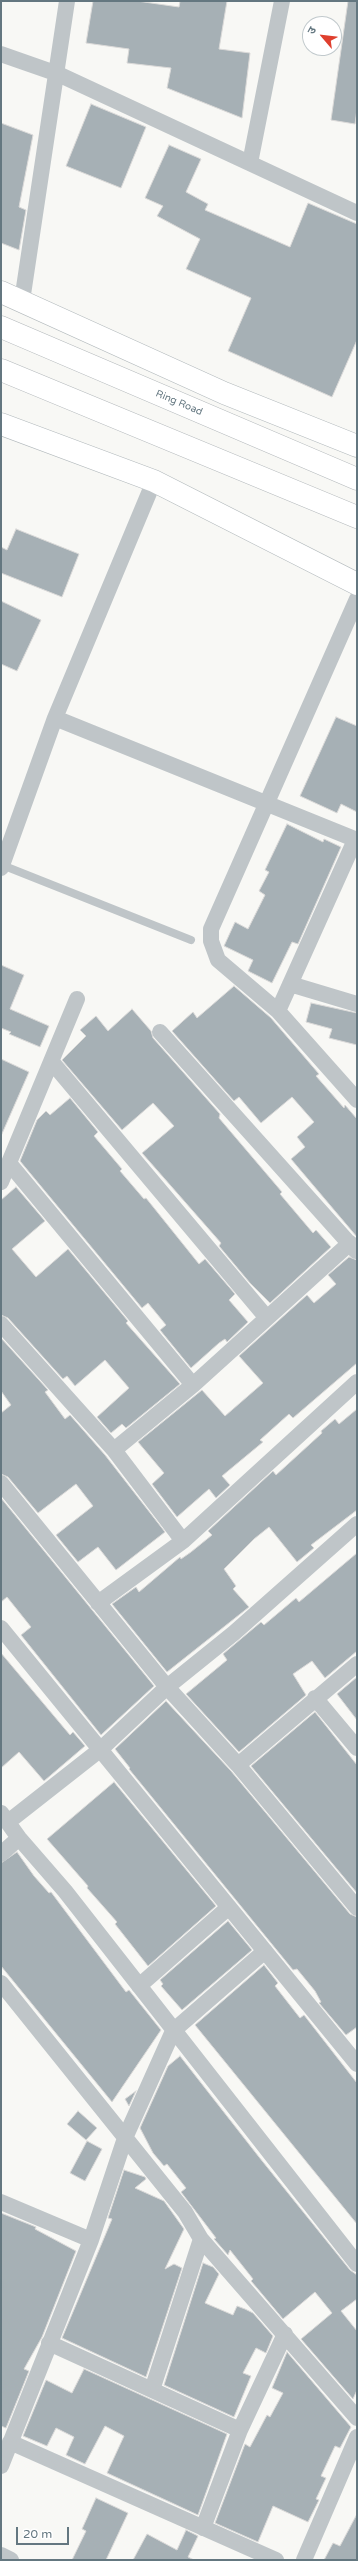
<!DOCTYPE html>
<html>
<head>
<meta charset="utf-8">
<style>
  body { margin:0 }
  #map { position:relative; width:358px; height:2561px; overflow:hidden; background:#f8f8f5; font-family:"Varela Round","Noto Sans Devanagari",sans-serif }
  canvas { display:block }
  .frame { position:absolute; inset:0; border:2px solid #647780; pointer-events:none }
  .north { position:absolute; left:302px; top:16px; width:40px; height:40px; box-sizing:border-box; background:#fff; border:1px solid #c1c9cc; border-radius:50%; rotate:298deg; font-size:11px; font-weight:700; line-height:16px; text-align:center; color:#647780 }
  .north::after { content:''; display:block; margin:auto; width:14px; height:18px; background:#df3f2e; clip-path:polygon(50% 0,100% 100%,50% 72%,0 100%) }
  .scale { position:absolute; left:16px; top:2527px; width:53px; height:18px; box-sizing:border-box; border:2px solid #647780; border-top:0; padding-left:5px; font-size:12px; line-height:14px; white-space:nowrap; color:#647780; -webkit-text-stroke:3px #fff; paint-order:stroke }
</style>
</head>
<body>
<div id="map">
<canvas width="358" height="2561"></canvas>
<div class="frame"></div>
<div class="north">उ</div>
<div class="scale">20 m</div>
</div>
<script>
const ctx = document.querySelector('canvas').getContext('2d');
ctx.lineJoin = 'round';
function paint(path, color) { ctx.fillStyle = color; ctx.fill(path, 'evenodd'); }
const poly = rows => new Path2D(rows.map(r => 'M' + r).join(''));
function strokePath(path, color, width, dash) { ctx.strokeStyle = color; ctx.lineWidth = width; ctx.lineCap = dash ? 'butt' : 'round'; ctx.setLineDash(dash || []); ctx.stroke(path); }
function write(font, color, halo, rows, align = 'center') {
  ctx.font = font + ' "Varela Round",sans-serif'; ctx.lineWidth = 4; ctx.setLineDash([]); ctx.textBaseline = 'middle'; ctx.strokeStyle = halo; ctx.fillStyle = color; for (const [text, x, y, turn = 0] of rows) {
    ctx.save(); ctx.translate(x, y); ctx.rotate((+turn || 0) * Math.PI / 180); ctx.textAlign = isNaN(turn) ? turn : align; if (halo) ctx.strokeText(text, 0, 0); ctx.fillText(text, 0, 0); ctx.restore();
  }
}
const building = poly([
  [93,1,137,1,179,7,180,1,227,1,219,49,250,53,242,118,167,88,171,68,127,63,129,49,86,43,93,1],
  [348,1,357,1,357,109,355,124,331,120,348,1],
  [91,104,146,127,121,188,66,166,91,104],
  [1,123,33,135,19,207,26,210,19,250,1,243,1,123],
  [169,145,201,159,186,192,208,204,205,210,290,247,308,203,357,224,357,340,332,397,228,351,251,298,186,269,200,239,157,216,163,206,145,198,169,145],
  [16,529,79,554,62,597,1,573,1,547,7,550,16,529],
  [1,601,41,620,17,671,1,664,1,601],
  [336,717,357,726,357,812,341,804,337,813,300,796,336,717],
  [287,824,323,842,324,839,341,847,298,944,292,942,272,983,248,971,253,960,224,946,235,922,248,929,265,895,259,891,269,872,265,870,287,824],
  [1,965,24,975,10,1009,49,1026,40,1047,9,1034,11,1032,1,1028,1,965],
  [234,986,271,1018,319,1074,316,1076,344,1108,345,1105,357,1119,357,1237,291,1159,305,1147,297,1137,314,1122,292,1097,261,1123,239,1097,234,1101,172,1031,193,1012,197,1018,234,986],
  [311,1003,357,1013,357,1045,329,1038,332,1029,306,1022,311,1003],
  [132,1009,151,1031,153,1038,220,1114,219,1118,282,1192,280,1194,313,1233,316,1230,331,1247,270,1303,250,1283,219,1246,221,1243,142,1153,174,1126,153,1103,122,1130,62,1060,86,1036,80,1030,96,1016,108,1031,132,1009],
  [1,1059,29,1072,1,1136,1,1059],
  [70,1098,98,1132,94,1136,122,1169,120,1171,144,1199,146,1198,199,1264,205,1259,235,1294,229,1300,248,1322,227,1342,225,1339,219,1343,191,1368,160,1330,166,1325,148,1303,142,1308,20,1161,37,1120,46,1111,50,1115,70,1098],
  [16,1187,45,1221,12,1249,36,1277,68,1249,128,1321,126,1323,180,1384,126,1428,122,1424,111,1433,97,1417,129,1388,105,1360,75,1386,67,1376,63,1379,8,1318,1,1315,1,1200,16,1187],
  [349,1257,357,1260,357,1363,293,1418,289,1414,260,1440,263,1442,222,1476,230,1485,216,1498,209,1489,177,1517,152,1484,164,1473,138,1442,202,1390,225,1416,263,1383,239,1356,307,1295,314,1303,336,1284,328,1275,349,1257],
  [1,1338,48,1390,45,1392,65,1419,70,1415,105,1455,165,1532,116,1570,98,1547,78,1562,56,1535,93,1506,76,1484,38,1513,8,1477,1,1474,1,1413,11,1405,1,1391,1,1338],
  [357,1409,357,1510,311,1545,314,1548,297,1562,269,1527,254,1539,224,1569,236,1586,233,1589,249,1607,167,1672,112,1604,136,1587,139,1592,180,1557,181,1559,191,1552,212,1535,208,1531,273,1471,276,1475,322,1433,321,1431,335,1419,339,1424,357,1409],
  [1,1498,154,1686,101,1735,21,1635,31,1627,7,1597,1,1602,1,1498],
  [357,1553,357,1651,325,1678,312,1661,293,1674,306,1695,239,1752,186,1694,227,1660,223,1654,261,1622,264,1625,296,1598,299,1602,357,1553],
  [1,1653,70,1735,73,1732,85,1746,44,1781,19,1752,1,1768,1,1653],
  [357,1677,357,1720,337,1694,357,1677],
  [166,1701,231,1771,350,1914,357,1917,357,2027,346,2035,319,2003,321,2002,315,1991,297,1969,293,1970,129,1769,130,1768,115,1749,166,1701],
  [315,1712,357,1765,357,1893,251,1766,315,1712],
  [114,1782,216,1906,148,1966,115,1924,117,1922,87,1888,88,1886,47,1839,114,1782],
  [17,1852,34,1876,49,1893,51,1892,126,1992,129,1990,161,2030,112,2102,1,1966,1,1863,17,1852],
  [228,1921,252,1950,182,2010,161,1986,163,1984,160,1980,228,1921],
  [264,1965,278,1983,275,1986,300,2018,304,2015,357,2083,357,2224,195,2025,264,1965],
  [180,2056,259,2157,350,2270,357,2275,357,2299,341,2311,357,2331,357,2390,353,2399,301,2339,332,2313,315,2292,283,2319,257,2288,251,2281,253,2279,230,2250,228,2255,214,2239,216,2238,181,2192,186,2188,167,2164,164,2166,153,2153,140,2128,168,2066,180,2056],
  [136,2091,129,2106,125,2099,136,2091],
  [78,2111,97,2128,86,2140,67,2124,78,2111],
  [87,2141,102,2149,85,2181,70,2173,87,2141],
  [124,2170,145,2177,146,2179,135,2188,164,2201,184,2229,165,2269,174,2264,182,2268,146,2377,62,2338,112,2219,108,2218,124,2170],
  [1,2213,36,2227,35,2229,76,2251,42,2337,24,2369,29,2371,6,2428,1,2426,1,2213],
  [203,2263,213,2267,219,2274,205,2303,233,2315,237,2306,245,2309,253,2313,273,2336,266,2353,256,2348,243,2373,251,2376,234,2417,164,2385,203,2263],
  [287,2352,351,2427,340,2448,335,2446,321,2476,326,2478,316,2499,319,2500,308,2522,273,2506,258,2542,215,2523,245,2444,250,2447,267,2415,270,2417,283,2393,272,2388,287,2352],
  [84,2369,227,2434,198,2515,107,2473,124,2436,105,2426,85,2464,66,2455,74,2437,56,2428,47,2446,23,2436,46,2380,72,2393,84,2369],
  [96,2498,128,2513,106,2560,72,2560,86,2531,82,2529,96,2498],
  [357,2514,357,2560,324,2560,333,2543,340,2546,357,2514],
  [186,2530,198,2536,188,2557,194,2560,133,2560,147,2534,177,2550,186,2530]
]);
paint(building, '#a6b0b5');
strokePath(building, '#dad9d8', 1);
const secondary = poly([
  [1,292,224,393,357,446],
  [1,424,154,481,357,584]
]);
const highway = poly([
  [1,327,357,479],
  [1,370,357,517]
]);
strokePath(secondary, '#b2b9bc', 23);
strokePath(highway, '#b3b8bb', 23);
strokePath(poly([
  [2,865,191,940]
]), '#bfc5c8', 8);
strokePath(poly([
  [1,54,58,74,357,213],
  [250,163,282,1],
  [22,301,67,1],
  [357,599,211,929,211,941,218,960,278,1011,357,1100],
  [55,718,357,840],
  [1,868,55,718,154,481],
  [290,984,357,1004],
  [278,1011,355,840],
  [160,1032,356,1251],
  [51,1061,267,1318],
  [9,1163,193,1385],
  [1,1182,77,999],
  [1,1324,114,1450,183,1541],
  [114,1450,193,1385,350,1243],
  [1,1483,167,1687,238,1765,357,1908],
  [98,1603,183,1541,357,1382],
  [1,1628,357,2064],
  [315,1698,357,1748],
  [238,1765,357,1664],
  [1,1813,19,1838,65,1891,357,2264],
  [8,1822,101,1749,167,1687,234,1633,357,1524],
  [1,1854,19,1838],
  [1,1983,185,2212,201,2239,357,2418],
  [139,1986,229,1907],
  [1,2202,91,2240],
  [49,2343,240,2430],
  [152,2390,201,2239],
  [10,2442,276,2560],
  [1,2466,91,2240,125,2138,173,2031,265,1951],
  [203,2528,240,2430,285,2334],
  [1,2555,11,2560],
  [304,2560,357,2437]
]), '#bfc5c8', 16);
strokePath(secondary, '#fff', 22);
strokePath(highway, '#fff', 22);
write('10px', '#647780', '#fff', [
  ["Ring Road",179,403,23]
]);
</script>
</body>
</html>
